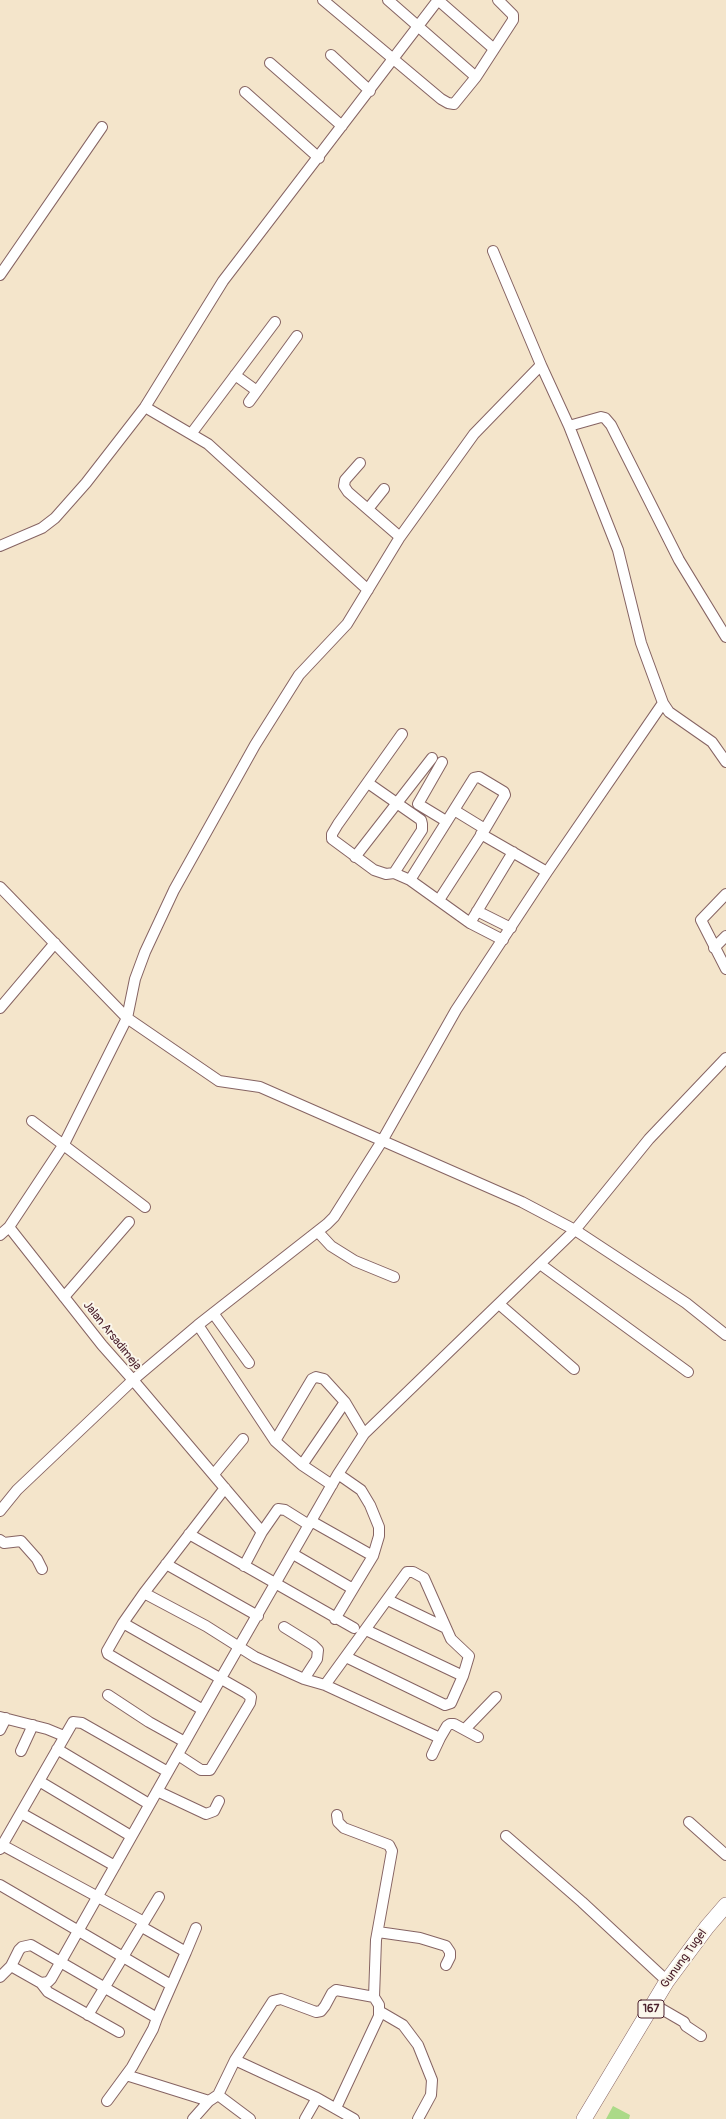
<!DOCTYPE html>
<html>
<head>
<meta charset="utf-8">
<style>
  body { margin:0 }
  canvas { display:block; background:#f4e5cb }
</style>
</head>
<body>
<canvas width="726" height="2119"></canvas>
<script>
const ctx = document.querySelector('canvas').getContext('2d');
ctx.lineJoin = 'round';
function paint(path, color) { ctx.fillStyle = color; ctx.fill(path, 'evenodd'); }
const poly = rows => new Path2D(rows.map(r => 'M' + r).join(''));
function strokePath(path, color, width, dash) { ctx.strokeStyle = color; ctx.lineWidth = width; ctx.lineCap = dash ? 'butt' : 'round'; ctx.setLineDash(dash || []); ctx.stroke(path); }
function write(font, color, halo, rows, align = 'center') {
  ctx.font = font + ' Pangolin,sans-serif'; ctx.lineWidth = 4; ctx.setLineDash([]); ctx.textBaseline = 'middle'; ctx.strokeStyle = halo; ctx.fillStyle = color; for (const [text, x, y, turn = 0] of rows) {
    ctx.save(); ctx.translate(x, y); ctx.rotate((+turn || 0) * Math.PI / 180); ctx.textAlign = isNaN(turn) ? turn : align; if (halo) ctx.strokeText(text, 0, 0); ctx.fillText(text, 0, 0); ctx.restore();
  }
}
paint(poly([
  [613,2106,630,2115,629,2119,606,2119]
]), '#abda88');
const street = poly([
  [323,0,441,99,448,103,454,104,476,77,513,20,513,15,498,0],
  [388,0,476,77],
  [438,0,494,49],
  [331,55,370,91],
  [270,63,342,126],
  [245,92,319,158],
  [493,251,541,365],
  [0,275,102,127],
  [235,375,257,391],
  [249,402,297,336],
  [145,407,208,444,368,590],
  [569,426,601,417,605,418,611,425,679,560,726,637],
  [191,434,275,322],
  [360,463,345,480,344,486,348,492,400,537],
  [368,509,384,489],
  [0,546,42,528,55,518,86,483,145,407,223,281,438,0],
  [402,734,338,824,332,834,332,839,374,870,386,874,394,873,410,880,470,923,503,940],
  [442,762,418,804,446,821],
  [726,762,712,742,669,712,663,703,641,643,618,550,569,426,541,365,474,434,400,537,347,624,299,675,255,745,174,890,145,952,135,979,127,1018,219,1081,260,1087,522,1202,575,1230,686,1303,726,1335],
  [368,783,421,820,422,824,422,830,394,873],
  [454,810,485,829],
  [481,834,547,872],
  [355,857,432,758],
  [410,880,474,778,479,777,504,792,505,795,485,829,439,900],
  [0,887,127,1018,64,1144,9,1227,0,1235],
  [726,894,701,920,726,969],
  [477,911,511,928],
  [470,923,513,852],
  [714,948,726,936],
  [0,1008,55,943],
  [32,1121,145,1207],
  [318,1232,331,1246,355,1261,394,1277],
  [540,1264,688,1372],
  [64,1297,129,1222],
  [499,1304,574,1369],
  [213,1313,249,1363],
  [198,1325,275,1441],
  [302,1465,275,1441,312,1379,316,1377,324,1379,345,1402,364,1434],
  [214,1474,243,1439],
  [338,1474,361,1490,370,1505,379,1527,379,1536,373,1556,353,1589],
  [332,1485,302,1465,345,1402],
  [0,1511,17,1490,133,1380,102,1345,9,1227],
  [311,1521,373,1556],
  [309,1525,285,1510,278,1509,262,1532,133,1380,198,1325,327,1224,334,1217,382,1141,456,1010,547,872,663,703],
  [189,1534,354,1628],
  [0,1540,4,1543,21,1541,37,1559,42,1569],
  [293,1554,353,1589,335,1619],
  [166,1564,258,1616],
  [244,1566,262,1532],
  [144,1593,206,1626,255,1657,304,1679,325,1685,440,1738,447,1726,450,1724,454,1724,478,1737],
  [388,1600,446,1628],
  [123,1623,246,1693,251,1697,250,1703,210,1770,201,1770,178,1755],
  [284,1627,313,1645,318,1650,317,1659,304,1679],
  [346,1657,445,1705,451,1703,463,1676,366,1630],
  [325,1685,407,1572,413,1572,424,1578,451,1639,469,1656,463,1676],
  [108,1695,149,1722,185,1742],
  [203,1710,108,1654,107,1651,123,1623,144,1593,225,1488],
  [0,1717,47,1729,64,1736],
  [465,1729,496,1697],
  [0,1730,6,1718],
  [57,1749,149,1804],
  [21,1751,33,1725],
  [432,1755,440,1738],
  [39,1781,131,1836],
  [157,1791,206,1814,214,1811,219,1801],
  [21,1813,115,1866],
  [689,1822,726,1855],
  [506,1836,582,1902,667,1981],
  [2,1845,144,1922],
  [0,1849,73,1722,82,1723,168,1772],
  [0,1885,171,1985],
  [378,1932,420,1938,446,1946,450,1952,450,1957,446,1965],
  [186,1952,196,1928],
  [11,1966,19,1950,22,1947,31,1945,157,2018,186,1952,142,1927],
  [0,1977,11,1966,41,1983,48,1982,51,1979,221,1678,338,1474,364,1434,575,1230,649,1139,726,1058],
  [41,1983,48,1992,119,2032],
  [653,2004,684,2022,686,2026,701,2036],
  [379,2011,403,2025,418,2045,432,2080,431,2095,418,2119],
  [88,2015,159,1897],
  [235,2060,273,2001,281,1999,316,2012,321,2011,325,2006,332,1993,336,1990,374,1997],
  [126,2075,209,2101],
  [218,2095,250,2119],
  [107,2101,132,2067,153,2029,157,2018],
  [336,2108,379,2016,379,2005,374,1997,376,1940,392,1851,389,1845,344,1828,338,1822,337,1815],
  [193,2119,209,2101,218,2095,235,2060,317,2098,354,2119],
  [305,2119,317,2098]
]);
const primary = poly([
  [584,2119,667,1981,707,1927,726,1905]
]);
strokePath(street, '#866463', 12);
strokePath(primary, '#866463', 16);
strokePath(street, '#fff', 10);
strokePath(primary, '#fff', 15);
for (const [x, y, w] of [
  [651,2009,26]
]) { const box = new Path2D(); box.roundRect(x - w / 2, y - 9, w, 18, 3); ctx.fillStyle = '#fbf7ec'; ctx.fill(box); strokePath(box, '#4a1f2b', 1); }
write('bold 11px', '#4a1f2b', null, [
  ["167",651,2009]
]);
write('12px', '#4a1f2b', '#fbf7ec', [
  ["Jalan Arsadimeja",112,1336,51],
  ["Gunung Tugel",684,1959,-54]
]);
</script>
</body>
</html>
